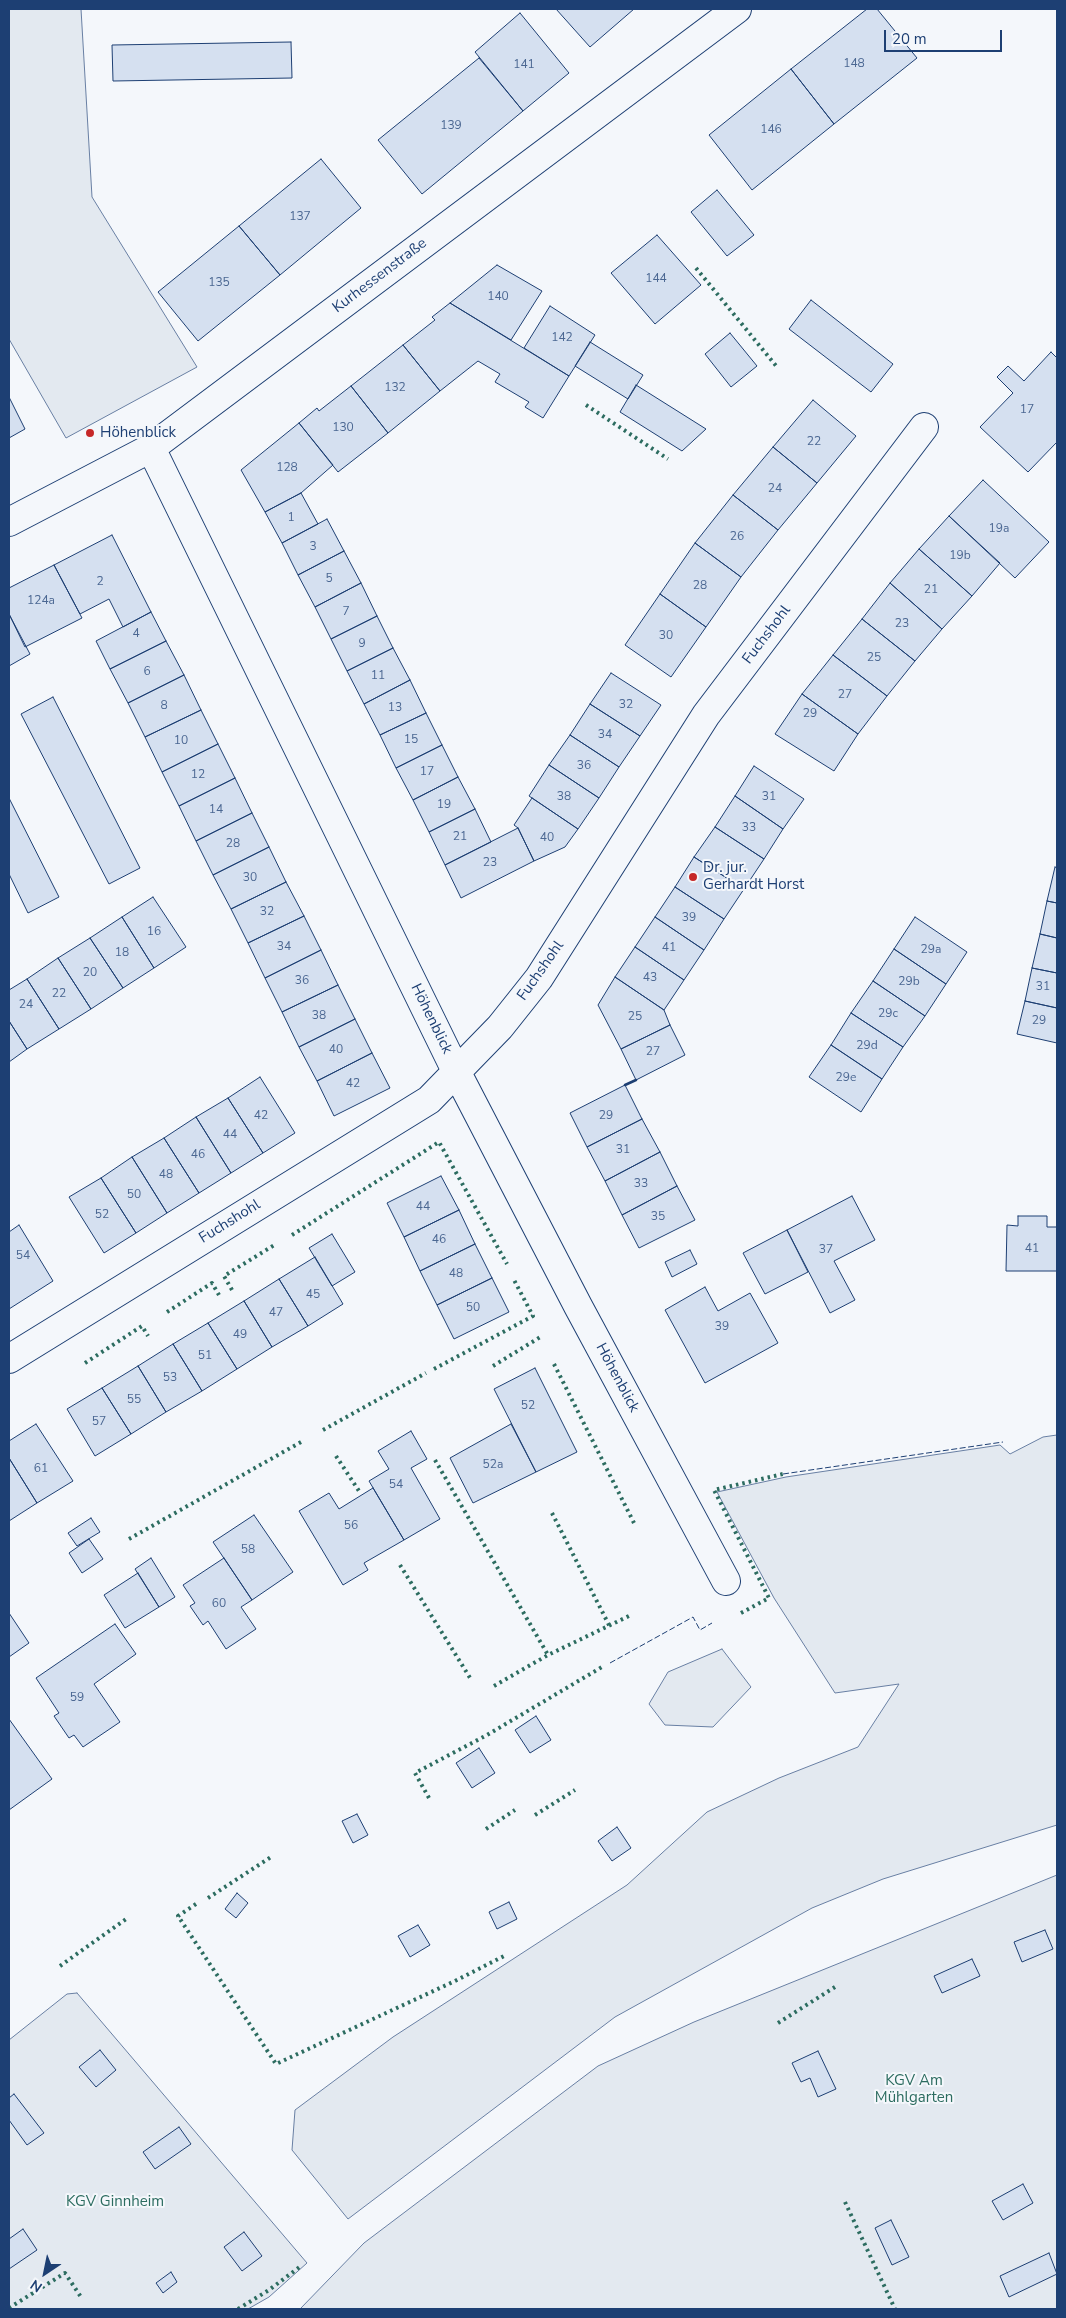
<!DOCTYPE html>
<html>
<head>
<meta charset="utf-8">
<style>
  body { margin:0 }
  #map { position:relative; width:1066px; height:2318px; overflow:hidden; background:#f4f7fb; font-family:"Nunito Sans",sans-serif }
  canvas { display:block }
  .frame { position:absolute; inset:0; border:10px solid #1d3f73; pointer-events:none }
  .north { position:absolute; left:20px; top:2248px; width:50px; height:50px; -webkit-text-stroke:4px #f4f7fb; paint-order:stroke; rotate:214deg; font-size:14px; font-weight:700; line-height:20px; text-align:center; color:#1d3f73 }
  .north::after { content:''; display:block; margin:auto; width:18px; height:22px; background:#1d3f73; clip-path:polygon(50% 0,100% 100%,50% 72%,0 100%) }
  .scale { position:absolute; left:884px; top:30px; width:118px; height:22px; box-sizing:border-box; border:2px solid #1d3f73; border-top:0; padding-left:6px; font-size:15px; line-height:18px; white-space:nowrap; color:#1d3f73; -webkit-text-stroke:4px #f4f7fb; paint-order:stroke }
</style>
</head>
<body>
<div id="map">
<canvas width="1066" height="2318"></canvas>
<div class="frame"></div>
<div class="north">N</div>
<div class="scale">20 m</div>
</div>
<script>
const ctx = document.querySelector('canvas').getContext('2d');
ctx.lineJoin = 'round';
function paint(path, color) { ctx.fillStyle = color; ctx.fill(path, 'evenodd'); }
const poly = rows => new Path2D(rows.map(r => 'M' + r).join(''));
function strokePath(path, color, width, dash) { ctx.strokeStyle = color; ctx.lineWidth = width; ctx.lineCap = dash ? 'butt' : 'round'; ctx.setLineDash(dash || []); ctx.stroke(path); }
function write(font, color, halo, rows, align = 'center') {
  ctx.font = font + ' "Nunito Sans",sans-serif'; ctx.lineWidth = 4; ctx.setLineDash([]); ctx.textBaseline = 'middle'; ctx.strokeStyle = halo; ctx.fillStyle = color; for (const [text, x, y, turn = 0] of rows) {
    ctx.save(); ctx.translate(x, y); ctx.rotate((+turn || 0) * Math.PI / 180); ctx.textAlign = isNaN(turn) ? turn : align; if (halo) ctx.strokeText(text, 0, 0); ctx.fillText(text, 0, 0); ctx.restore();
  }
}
const green = poly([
  [9,9,81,9,92,197,197,367,66,438,9,339,9,9],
  [1057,1435,1057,1825,883,1879,812,1908,615,2017,348,2219,292,2150,295,2110,393,2037,627,1885,707,1812,779,1778,858,1747,899,1684,835,1693,774,1598,717,1492,786,1477,1000,1445,1010,1454,1043,1437,1057,1435],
  [722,1649,751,1687,713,1727,665,1725,649,1704,668,1672,722,1649],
  [1057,1875,1057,2309,300,2309,364,2243,598,2066,694,2022,1057,1875],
  [77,1993,307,2263,269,2297,248,2309,9,2309,9,2040,67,1994,77,1993]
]);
paint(green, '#e3e9f0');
strokePath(green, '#687fa3', 1);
const building = poly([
  [556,9,634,9,590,47,556,9],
  [867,9,877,9,917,58,834,124,791,69,867,9],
  [520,13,569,73,523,111,475,52,520,13],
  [291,42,292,78,113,81,112,45,291,42],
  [479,58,523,111,422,194,378,140,479,58],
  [791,69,834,124,752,190,709,135,791,69],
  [321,159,361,208,280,275,239,226,321,159],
  [717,190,754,235,727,256,691,212,717,190],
  [239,226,280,275,198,341,158,292,239,226],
  [657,235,701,285,655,324,611,273,657,235],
  [497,265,542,291,511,340,450,303,497,265],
  [811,300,893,364,871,392,789,329,811,300],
  [450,303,569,376,543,418,525,407,529,402,495,382,500,374,478,361,440,391,403,345,435,320,432,317,450,303],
  [550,306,595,335,569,376,524,348,550,306],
  [730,333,757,366,731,387,705,354,730,333],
  [590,342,643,375,628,399,575,366,590,342],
  [403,345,440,391,388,433,351,386,403,345],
  [1051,352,1057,358,1057,442,1028,472,980,427,1013,393,997,377,1008,366,1024,381,1051,352],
  [636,385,706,429,682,451,620,412,636,385],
  [351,386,388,433,338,472,299,423,317,408,319,411,351,386],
  [9,397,25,429,9,438,9,397],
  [813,400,856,436,817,483,773,447,813,400],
  [299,423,333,465,301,493,265,512,241,470,299,423],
  [773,447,817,483,778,530,733,495,773,447],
  [983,480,1049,542,1015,578,949,516,983,480],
  [301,493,318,524,282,543,265,512,301,493],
  [733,495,778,530,741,577,695,543,733,495],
  [949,516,1000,563,972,596,919,549,949,516],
  [327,519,344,551,298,575,282,543,327,519],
  [112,535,151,612,123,627,109,599,80,614,54,565,112,535],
  [695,543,741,577,706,627,660,594,695,543],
  [919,549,972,596,942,629,890,583,919,549],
  [344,551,361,583,315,607,298,575,344,551],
  [54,565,82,618,25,647,9,614,9,588,54,565],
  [361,583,377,616,331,639,315,607,361,583],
  [890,583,942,629,915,661,862,619,890,583],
  [660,594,706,627,671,677,625,645,660,594],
  [151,612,166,641,110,669,96,641,151,612],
  [9,614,30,654,9,666,9,614],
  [377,616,393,648,347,671,331,639,377,616],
  [862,619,915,661,887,696,833,655,862,619],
  [166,641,184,675,128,703,110,669,166,641],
  [393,648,410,680,364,704,347,671,393,648],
  [833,655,887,696,858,734,802,694,833,655],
  [611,673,661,705,640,736,590,704,611,673],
  [184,675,201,710,145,737,128,703,184,675],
  [410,680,426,713,380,735,364,704,410,680],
  [802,694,858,734,834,771,775,734,802,694],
  [53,697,140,868,109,884,21,714,53,697],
  [590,704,640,736,619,767,570,735,590,704],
  [201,710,218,744,162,772,145,737,201,710],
  [426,713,442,745,396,768,380,735,426,713],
  [570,735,619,767,599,798,549,765,570,735],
  [218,744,235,778,179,806,162,772,218,744],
  [442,745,458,777,413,800,396,768,442,745],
  [549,765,599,798,578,829,529,796,549,765],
  [754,766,804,799,783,829,735,796,754,766],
  [458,777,475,809,429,832,413,800,458,777],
  [235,778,252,813,196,841,179,806,235,778],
  [735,796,783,829,764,859,715,827,735,796],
  [9,798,59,897,28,913,9,874,9,798],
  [532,798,578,829,565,847,534,861,518,828,514,825,532,798],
  [475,809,491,842,445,865,429,832,475,809],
  [252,813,269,847,213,875,196,841,252,813],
  [715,827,764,859,744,889,694,857,715,827],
  [518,828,534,861,461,898,445,865,518,828],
  [269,847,286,882,231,909,213,875,269,847],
  [694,857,744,889,724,919,675,887,694,857],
  [1055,867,1057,868,1057,903,1047,901,1055,867],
  [286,882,304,916,248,943,231,909,286,882],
  [675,887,724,919,704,950,655,917,675,887],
  [153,897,186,947,154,968,122,917,153,897],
  [1047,901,1057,903,1057,938,1040,934,1047,901],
  [304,916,321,950,265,978,248,943,304,916],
  [122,917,154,968,123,988,90,938,122,917],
  [655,917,704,950,684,980,635,947,655,917],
  [915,917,967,952,946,984,894,949,915,917],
  [1040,934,1057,938,1057,973,1032,968,1040,934],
  [90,938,123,988,91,1009,58,958,90,938],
  [635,947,684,980,664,1010,615,977,635,947],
  [894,949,946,984,925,1016,873,981,894,949],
  [321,950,338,985,282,1012,265,978,321,950],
  [58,958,91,1009,59,1029,27,979,58,958],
  [1032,968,1057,973,1057,1008,1025,1001,1032,968],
  [615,977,664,1010,670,1025,621,1049,598,1005,615,977],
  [27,979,59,1029,27,1049,9,1021,9,990,27,979],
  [873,981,925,1016,903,1047,851,1013,873,981],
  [338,985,355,1019,299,1047,282,1012,338,985],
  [1025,1001,1057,1008,1057,1043,1017,1034,1025,1001],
  [851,1013,903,1047,882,1079,831,1045,851,1013],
  [355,1019,372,1053,317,1081,299,1047,355,1019],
  [9,1021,27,1049,9,1062,9,1021],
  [670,1025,685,1055,636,1080,621,1049,670,1025],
  [831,1045,882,1079,861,1112,809,1077,831,1045],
  [372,1053,390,1088,334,1116,317,1081,372,1053],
  [260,1077,295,1133,263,1153,228,1098,260,1077],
  [625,1085,642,1119,587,1147,570,1113,625,1085],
  [228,1098,263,1153,231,1173,196,1117,228,1098],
  [196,1117,231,1173,199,1193,164,1138,196,1117],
  [642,1119,660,1152,605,1181,587,1147,642,1119],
  [164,1138,199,1193,167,1213,132,1157,164,1138],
  [660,1152,677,1186,622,1215,605,1181,660,1152],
  [132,1157,167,1213,136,1233,101,1178,132,1157],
  [441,1176,459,1210,404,1237,387,1203,441,1176],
  [101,1178,136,1233,104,1253,69,1197,101,1178],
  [677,1186,695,1220,639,1248,622,1215,677,1186],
  [852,1196,875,1240,834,1261,855,1300,830,1313,787,1230,852,1196],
  [459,1210,475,1244,420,1271,404,1237,459,1210],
  [1018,1216,1047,1216,1047,1227,1057,1227,1057,1271,1006,1271,1007,1225,1018,1226,1018,1216],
  [19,1225,53,1281,9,1309,9,1232,19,1225],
  [787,1230,808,1272,765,1294,743,1253,787,1230],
  [332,1234,355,1272,332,1286,309,1248,332,1234],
  [475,1244,492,1278,437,1305,420,1271,475,1244],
  [690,1250,697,1264,672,1277,665,1262,690,1250],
  [315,1257,343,1304,308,1326,279,1279,315,1257],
  [492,1278,509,1312,454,1339,437,1305,492,1278],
  [279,1279,308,1326,272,1347,244,1301,279,1279],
  [705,1287,718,1311,750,1293,778,1343,705,1383,665,1310,705,1287],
  [244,1301,272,1347,237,1369,208,1323,244,1301],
  [208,1323,237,1369,202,1391,173,1344,208,1323],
  [173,1344,202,1391,166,1412,138,1366,173,1344],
  [138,1366,166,1412,131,1434,102,1388,138,1366],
  [535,1368,577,1452,536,1472,494,1389,535,1368],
  [102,1388,131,1434,95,1456,67,1409,102,1388],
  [36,1424,73,1481,37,1503,9,1458,9,1441,36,1424],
  [511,1424,536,1472,473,1503,450,1458,511,1424],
  [411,1431,427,1459,411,1468,440,1519,404,1540,369,1481,389,1469,378,1451,411,1431],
  [9,1458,37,1503,9,1521,9,1458],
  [373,1488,404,1540,364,1563,368,1570,343,1585,299,1511,329,1493,339,1509,373,1488],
  [254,1515,293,1572,252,1600,213,1542,254,1515],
  [91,1518,100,1532,77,1546,68,1533,91,1518],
  [89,1539,103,1559,82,1573,69,1553,89,1539],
  [151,1558,175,1597,159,1607,135,1569,151,1558],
  [224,1558,252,1600,241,1607,256,1629,226,1649,208,1621,203,1625,190,1606,195,1603,183,1585,224,1558],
  [138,1573,159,1607,125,1628,104,1595,138,1573],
  [9,1613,29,1643,9,1657,9,1613],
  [115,1624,136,1654,94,1684,120,1722,83,1747,74,1735,69,1738,54,1716,59,1713,36,1678,115,1624],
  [536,1716,551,1740,530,1753,515,1730,536,1716],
  [9,1719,52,1779,9,1810,9,1719],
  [479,1748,495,1773,472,1788,456,1763,479,1748],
  [357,1814,368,1835,353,1843,342,1821,357,1814],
  [617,1827,631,1848,612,1861,598,1841,617,1827],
  [237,1893,248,1903,236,1918,225,1909,237,1893],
  [509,1902,517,1919,497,1929,489,1912,509,1902],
  [418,1925,430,1945,410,1957,398,1936,418,1925],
  [1045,1930,1053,1949,1022,1962,1014,1942,1045,1930],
  [972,1959,980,1976,942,1993,934,1976,972,1959],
  [100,2050,116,2070,96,2087,79,2067,100,2050],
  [818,2051,836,2089,818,2097,810,2078,801,2082,792,2063,818,2051],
  [14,2094,44,2133,27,2145,9,2120,9,2098,14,2094],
  [179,2127,191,2144,155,2169,143,2152,179,2127],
  [1023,2184,1033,2203,1003,2220,992,2201,1023,2184],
  [891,2220,909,2257,892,2265,875,2228,891,2220],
  [23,2229,37,2250,9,2269,9,2239,23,2229],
  [244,2232,262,2256,242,2271,224,2247,244,2232],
  [1049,2253,1057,2274,1009,2297,1000,2276,1049,2253],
  [171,2272,177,2282,163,2293,156,2283,171,2272]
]);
paint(building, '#d5e0f0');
strokePath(building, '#1d3f73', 1);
const minor = poly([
  [151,448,456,1071,578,1306,726,1581],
  [9,522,151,448,737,9],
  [9,1359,429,1100,500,1027,539,978,706,715,924,427]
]);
strokePath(minor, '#1d3f73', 30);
strokePath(minor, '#f4f7fb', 28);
strokePath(poly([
  [696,268,777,367],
  [586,405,668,459],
  [292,1235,439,1142,507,1264],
  [232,1290,224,1276,276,1244],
  [167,1312,212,1283,219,1295],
  [85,1363,142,1326,148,1336],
  [554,1364,634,1523],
  [493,1366,542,1336],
  [434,1369,533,1316,513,1278],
  [323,1430,426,1373],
  [336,1456,359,1491],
  [435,1460,548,1655],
  [552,1513,610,1627],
  [129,1539,301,1442],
  [400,1565,472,1681],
  [741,1613,769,1598,714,1490,783,1474],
  [494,1686,548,1655,629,1616],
  [429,1798,415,1773,487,1735,602,1667],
  [535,1815,575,1790],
  [486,1829,515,1810],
  [208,1898,271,1857],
  [196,1904,178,1916,276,2064,455,1981,506,1955],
  [60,1966,126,1919],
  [778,2023,835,1987],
  [845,2202,895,2309],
  [9,2308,65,2273,81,2297],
  [238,2309,269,2290,301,2266]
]), '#2c6c60', 4, [2.5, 4]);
strokePath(poly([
  [783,1474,1003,1442],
  [610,1663,693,1617,700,1630,712,1623]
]), '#1d3f73', 1, [6, 2.5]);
strokePath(poly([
  [625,1085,636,1080]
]), '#1d3f73', 2.5);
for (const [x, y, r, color] of [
  [90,433,5,"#c62828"],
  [693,877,5,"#c62828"]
]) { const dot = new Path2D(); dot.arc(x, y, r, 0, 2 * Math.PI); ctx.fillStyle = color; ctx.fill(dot); strokePath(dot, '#f4f7fb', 2); }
write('12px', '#4b6792', null, [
  ["148",854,64],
  ["141",524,65],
  ["139",451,126],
  ["146",771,130],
  ["137",300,217],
  ["144",656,279],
  ["135",219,283],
  ["140",498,297],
  ["142",562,338],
  ["132",395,388],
  ["17",1027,410],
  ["130",343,428],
  ["22",814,442],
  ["128",287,468],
  ["24",775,489],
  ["1",291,518],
  ["19a",999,529],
  ["26",737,537],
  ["3",313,547],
  ["19b",960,556],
  ["5",329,579],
  ["2",100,582],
  ["28",700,586],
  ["21",931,590],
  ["124a",41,601],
  ["7",346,612],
  ["23",902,624],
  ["4",136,634],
  ["30",666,636],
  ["9",362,644],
  ["25",874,658],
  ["6",147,672],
  ["11",378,676],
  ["27",845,695],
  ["32",626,705],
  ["8",164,706],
  ["13",395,708],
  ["29",810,714],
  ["34",605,735],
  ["15",411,740],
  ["10",181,741],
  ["36",584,766],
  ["17",427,772],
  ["12",198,775],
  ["38",564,797],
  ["31",769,797],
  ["19",444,805],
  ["14",216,810],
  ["33",749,828],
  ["21",460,837],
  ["40",547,838],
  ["28",233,844],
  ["23",490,863],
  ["30",250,878],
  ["32",267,912],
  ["39",689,918],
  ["16",154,932],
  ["34",284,947],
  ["41",669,948],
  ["29a",931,950],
  ["18",122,953],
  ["20",90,973],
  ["43",650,978],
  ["36",302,981],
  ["29b",909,982],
  ["31",1043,987],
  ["22",59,994],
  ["24",26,1005],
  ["29c",888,1014],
  ["38",319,1016],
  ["25",635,1017],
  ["29",1039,1021],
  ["29d",867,1046],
  ["40",336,1050],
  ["27",653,1052],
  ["29e",846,1078],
  ["42",353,1084],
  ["42",261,1116],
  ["29",606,1116],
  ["44",230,1135],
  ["31",623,1150],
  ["46",198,1155],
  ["48",166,1175],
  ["33",641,1184],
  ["50",134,1195],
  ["44",423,1207],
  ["52",102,1215],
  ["35",658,1217],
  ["46",439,1240],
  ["41",1032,1249],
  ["37",826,1250],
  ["54",23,1256],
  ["48",456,1274],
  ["45",313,1295],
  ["50",473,1308],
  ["47",276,1313],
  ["39",722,1327],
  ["49",240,1335],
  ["51",205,1356],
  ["53",170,1378],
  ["55",134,1400],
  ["52",528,1406],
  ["57",99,1422],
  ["52a",493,1465],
  ["61",41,1469],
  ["54",396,1485],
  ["56",351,1526],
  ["58",248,1550],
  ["60",219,1604],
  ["59",77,1698]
]);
write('15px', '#1d3f73', '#f4f7fb', [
  ["Kurhessenstraße",380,276,-37],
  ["Fuchshohl",767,635,-53],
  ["Fuchshohl",541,971,-55],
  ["Höhenblick",431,1019,64],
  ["Fuchshohl",230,1222,-32],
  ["Höhenblick",617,1378,62]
]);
write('15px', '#1d3f73', '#f4f7fb', [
  ["Höhenblick",100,433],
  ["Dr. jur.",703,868],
  ["Gerhardt Horst",703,885]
], 'left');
write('15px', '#2c6c60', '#f4f7fb', [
  ["KGV Am",914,2081],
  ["Mühlgarten",914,2098],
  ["KGV Ginnheim",115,2202]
]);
</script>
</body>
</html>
